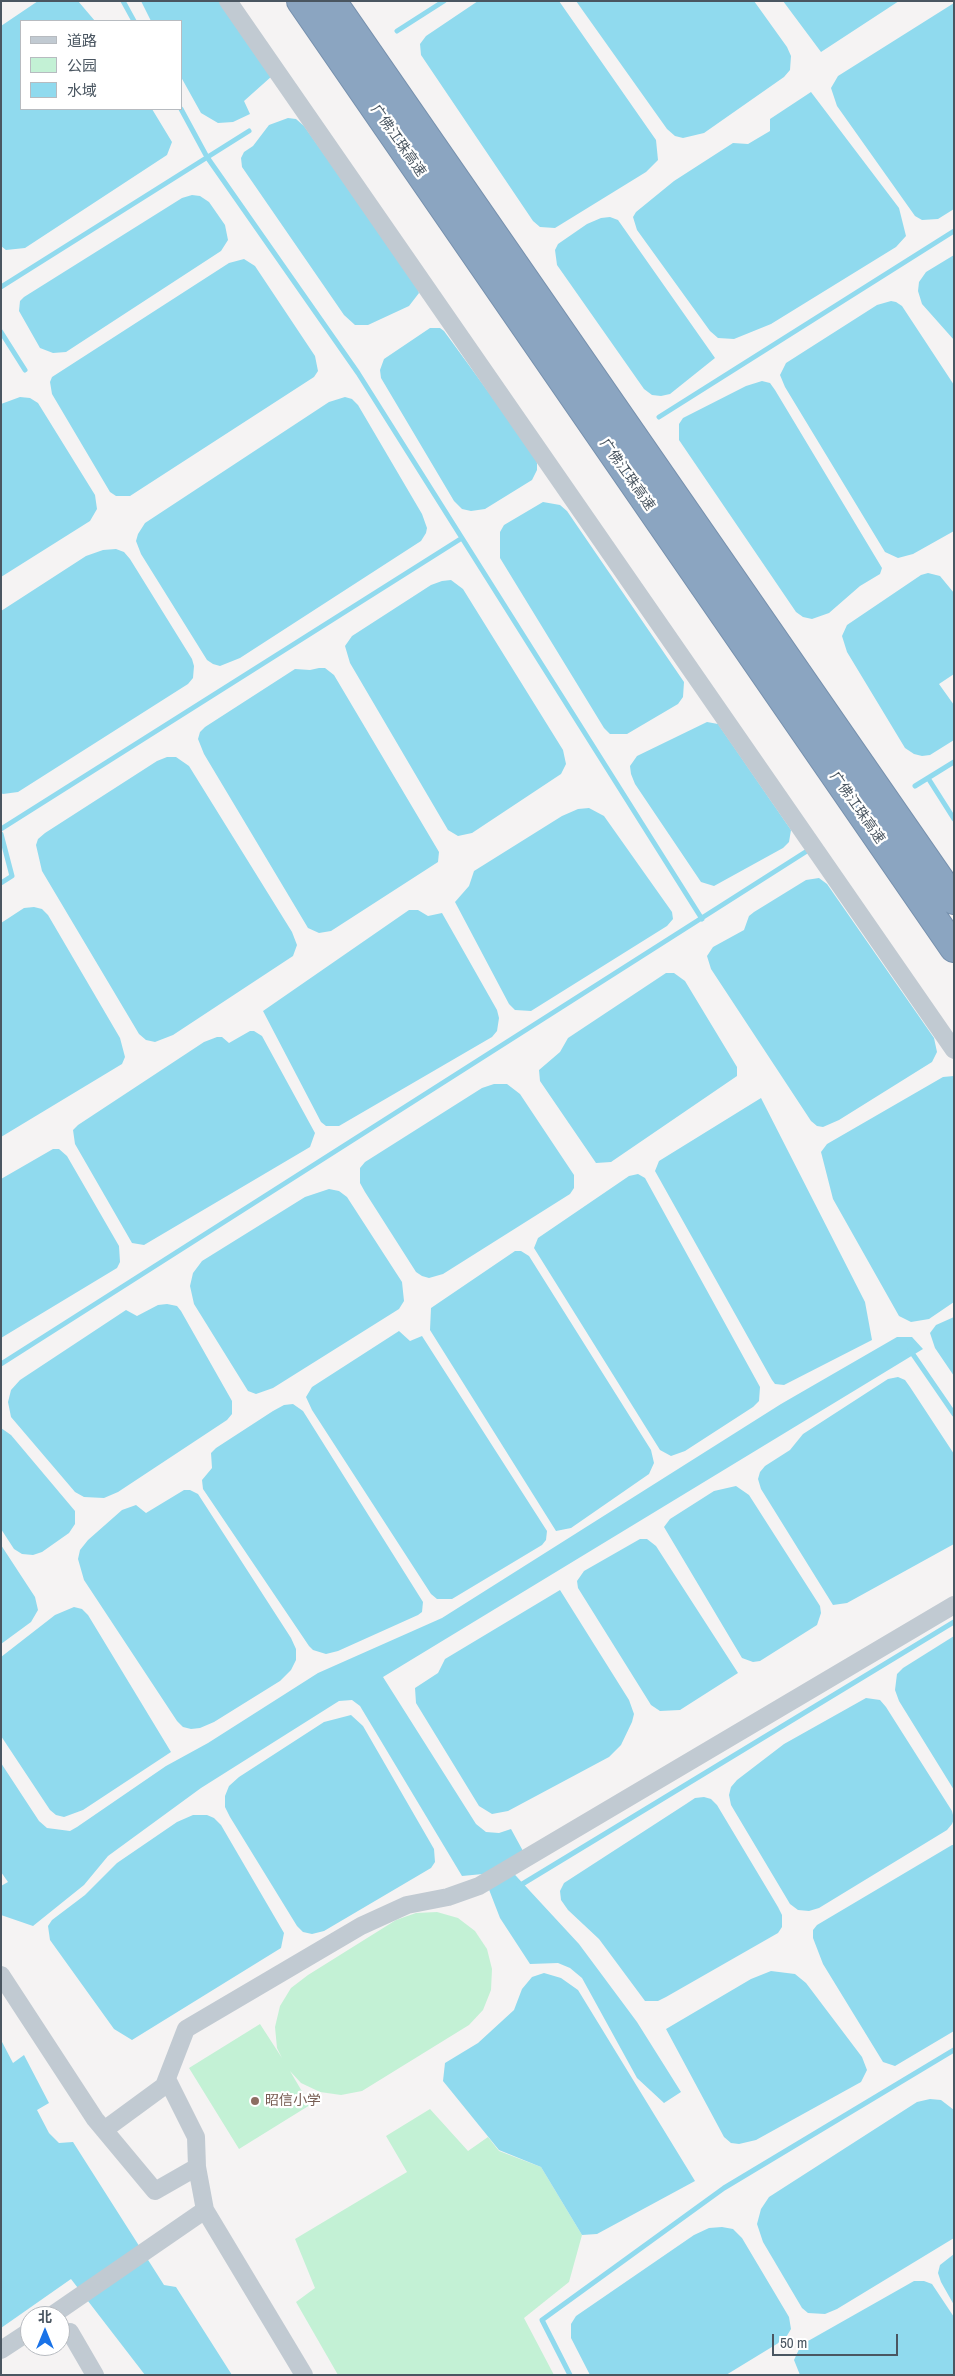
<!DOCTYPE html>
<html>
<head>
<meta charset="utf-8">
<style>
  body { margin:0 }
  #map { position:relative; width:955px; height:2376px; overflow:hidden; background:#f5f3f3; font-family:"Archivo Narrow","Noto Sans SC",sans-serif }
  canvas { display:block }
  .frame { position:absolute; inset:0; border:2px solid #4a5661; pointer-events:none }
  .legend { position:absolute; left:20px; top:20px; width:162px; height:90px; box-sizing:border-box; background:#fff; border:1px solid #b7bbc0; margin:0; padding:6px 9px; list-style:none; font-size:15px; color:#4a5661 }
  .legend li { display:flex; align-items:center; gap:10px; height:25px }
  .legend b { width:25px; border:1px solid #b7bbc0 }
  .north { position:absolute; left:20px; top:2306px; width:50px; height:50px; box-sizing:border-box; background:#fff; border:1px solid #b7bbc0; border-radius:50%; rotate:0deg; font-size:14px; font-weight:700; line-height:20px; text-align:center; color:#4a5661 }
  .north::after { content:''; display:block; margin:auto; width:18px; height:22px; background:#1a73e8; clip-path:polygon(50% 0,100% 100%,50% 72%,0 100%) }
  .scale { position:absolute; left:772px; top:2334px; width:126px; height:22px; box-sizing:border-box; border:2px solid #4a5661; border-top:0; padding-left:6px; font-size:15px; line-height:18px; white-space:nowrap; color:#4a5661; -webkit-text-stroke:4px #fff; paint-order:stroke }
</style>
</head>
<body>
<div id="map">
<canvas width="955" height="2376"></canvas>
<div class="frame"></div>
<ul class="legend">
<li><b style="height:6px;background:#c1cad2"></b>道路</li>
<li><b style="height:14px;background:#c3f1d5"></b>公园</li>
<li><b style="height:14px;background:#90daee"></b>水域</li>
</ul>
<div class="north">北</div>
<div class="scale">50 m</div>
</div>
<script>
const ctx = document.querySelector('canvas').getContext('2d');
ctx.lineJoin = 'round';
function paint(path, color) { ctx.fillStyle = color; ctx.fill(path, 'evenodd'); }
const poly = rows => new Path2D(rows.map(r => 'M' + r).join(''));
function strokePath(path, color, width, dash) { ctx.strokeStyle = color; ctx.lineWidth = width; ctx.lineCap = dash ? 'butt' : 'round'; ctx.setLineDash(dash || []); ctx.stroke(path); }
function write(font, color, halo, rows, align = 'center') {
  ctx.font = font + ' "Archivo Narrow","Noto Sans SC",sans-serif'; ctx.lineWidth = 4.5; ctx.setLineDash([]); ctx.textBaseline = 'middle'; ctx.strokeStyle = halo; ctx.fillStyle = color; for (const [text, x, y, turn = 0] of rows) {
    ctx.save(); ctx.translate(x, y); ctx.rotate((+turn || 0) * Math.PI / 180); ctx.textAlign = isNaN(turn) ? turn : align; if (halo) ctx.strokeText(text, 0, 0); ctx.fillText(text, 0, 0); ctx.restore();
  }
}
paint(poly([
  [437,1912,458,1918,475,1931,487,1949,492,1969,491,1990,483,2010,469,2025,362,2091,341,2095,320,2092,301,2083,290,2071,310,2105,239,2149,189,2068,260,2024,282,2058,277,2048,275,2027,280,2006,291,1988,308,1975,396,1920,416,1913],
  [430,2109,468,2151,488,2137,499,2151,541,2167,582,2235,569,2282,524,2318,554,2375,338,2375,296,2302,315,2288,295,2239,407,2172,386,2136]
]), '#c3f1d5');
paint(poly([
  [38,1,78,1,95,21,21,21,21,109,152,109,172,142,167,155,25,248,6,250,1,246,1,26],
  [141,1,221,1,272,76,244,101,250,114,233,122,218,123,201,113,181,77,181,21,151,21],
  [478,1,559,1,656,140,658,160,646,172,555,228,540,227,533,221,421,55,420,44,426,36],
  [576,1,754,1,787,47,791,56,790,70,784,77,704,133,683,138,675,136,667,129],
  [783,1,899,1,821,52],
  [954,3,954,209,938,219,922,220,915,216,837,106,831,88,838,76],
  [811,92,899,208,906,236,896,247,771,324,734,339,718,338,710,331,637,230,633,217,636,212,674,181,733,143,748,144,770,131,770,119],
  [288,118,296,119,304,126,416,284,419,293,409,306,368,325,355,325,344,315,242,167,241,158,244,152,253,146,269,125],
  [192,195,200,196,209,202,225,225,228,240,221,251,66,352,53,353,40,348,19,311,20,301,24,297,182,198],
  [610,217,618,220,715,358,670,394,661,396,652,395,644,389,557,265,555,250,558,244,587,224,601,218],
  [954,255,954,340,922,304,918,291,919,282,926,272],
  [244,259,255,266,315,356,318,371,314,377,130,496,116,496,110,492,52,394,50,382,52,377,229,263],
  [891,301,896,302,902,306,954,385,954,531,913,554,898,558,885,552,785,387,780,375,786,363,877,305],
  [430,328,440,328,444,331,535,456,537,463,537,470,532,480,485,509,471,511,462,509,454,501,381,378,380,370,384,359],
  [762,381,770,383,775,390,882,568,880,574,860,586,829,613,812,619,803,617,796,612,679,440,679,424,683,418,746,386],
  [20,397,30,398,38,403,95,495,97,509,90,521,1,577,1,404],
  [345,397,352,399,358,405,422,514,427,528,426,533,421,541,240,658,220,666,213,664,207,660,141,554,136,541,138,534,145,523,329,402],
  [543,502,560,505,567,511,684,682,683,697,678,704,627,734,610,734,604,728,500,558,500,532,504,525],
  [116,549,124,552,130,559,192,659,194,666,193,678,188,684,18,792,3,794,1,793,1,611,86,556,103,550],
  [928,573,940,576,954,593,954,674,939,684,954,705,954,740,930,755,922,756,914,754,905,748,847,652,842,636,847,625,921,575],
  [451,580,463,589,563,750,566,764,561,774,472,833,458,836,448,830,350,663,345,646,352,636,431,585,442,581],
  [319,668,325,668,334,675,439,852,438,862,331,931,319,933,308,928,204,754,198,739,200,732,205,727,295,669,310,670],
  [707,722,718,724,791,830,789,842,783,848,714,886,701,882,635,784,631,774,630,766,637,756],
  [167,757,176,757,189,766,292,932,297,945,293,956,173,1035,155,1042,146,1040,139,1034,42,871,36,845,38,839,45,833,157,761],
  [589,808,604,816,672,912,673,919,667,926,531,1011,515,1010,509,1004,455,902,469,886,474,871,562,816,578,809],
  [819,878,827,884,934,1038,937,1052,932,1062,839,1120,823,1127,817,1126,811,1121,711,969,707,956,713,947,744,930,749,916,754,912,806,880],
  [34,907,42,909,48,915,120,1038,125,1057,122,1064,1,1137,1,923,24,908],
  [409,910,418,910,428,916,442,913,497,1010,499,1018,497,1031,492,1037,339,1126,326,1126,321,1122,263,1011],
  [666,973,674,973,685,981,737,1067,737,1076,611,1162,596,1163,540,1081,539,1070,560,1052,568,1038],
  [250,1031,254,1031,262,1036,315,1133,310,1147,144,1245,132,1243,75,1144,73,1130,78,1125,204,1042,217,1037,222,1037,229,1043],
  [954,1076,954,1302,929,1319,911,1322,899,1316,833,1199,821,1152,827,1144,943,1077],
  [494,1084,507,1084,520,1094,574,1175,574,1188,570,1194,443,1274,429,1278,422,1276,416,1272,365,1192,360,1183,360,1168,365,1162,482,1088],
  [761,1098,865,1302,872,1340,784,1385,775,1384,772,1380,655,1171,659,1161],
  [53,1149,59,1149,67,1156,119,1246,120,1262,117,1268,1,1338,1,1179],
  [638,1174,645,1178,760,1387,759,1401,753,1407,685,1451,671,1456,660,1450,534,1248,538,1238,629,1176],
  [329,1189,339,1191,347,1197,402,1282,404,1301,399,1309,273,1388,256,1394,248,1391,194,1304,190,1286,193,1273,202,1261,305,1197],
  [515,1251,521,1251,529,1256,651,1450,654,1463,649,1474,571,1528,556,1531,430,1330,431,1308],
  [167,1304,177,1306,181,1311,232,1401,232,1414,227,1420,118,1492,104,1498,84,1497,75,1492,11,1417,8,1402,11,1390,20,1380,126,1310,137,1316,158,1305],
  [954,1317,954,1376,935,1348,930,1333,936,1325],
  [399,1331,410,1341,422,1336,547,1531,546,1540,542,1545,452,1599,437,1599,431,1594,312,1410,306,1397,312,1387],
  [897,1337,912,1337,923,1349,383,1677,476,1824,486,1832,499,1833,511,1829,523,1851,505,1864,579,1944,637,2022,681,2092,664,2103,637,2078,582,1978,570,1968,558,1963,530,1964,500,1918,483,1874,462,1876,360,1706,352,1700,339,1701,201,1788,108,1856,84,1885,33,1926,1,1915,1,1886,8,1882,1,1872,1,1763,39,1821,47,1828,70,1831,77,1827,166,1766,208,1743,318,1673,442,1618,781,1404],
  [898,1377,905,1380,910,1387,954,1454,954,1544,847,1603,833,1605,761,1489,758,1479,760,1472,765,1466,790,1450,803,1434,888,1379],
  [293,1404,303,1411,423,1602,422,1612,418,1615,338,1651,326,1654,313,1650,309,1646,203,1489,202,1480,212,1468,211,1453,216,1448,273,1411,284,1405],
  [1,1428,11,1435,75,1511,75,1524,69,1533,42,1552,33,1555,22,1554,14,1549,1,1529],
  [736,1486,749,1495,820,1606,821,1613,817,1625,760,1661,753,1662,742,1658,664,1527,670,1519,714,1491],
  [184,1490,190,1490,198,1494,291,1638,296,1649,296,1660,291,1670,280,1681,214,1722,200,1728,191,1729,183,1727,177,1721,84,1580,78,1559,80,1550,88,1540,122,1510,136,1505,146,1513],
  [640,1539,647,1539,656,1546,738,1673,680,1710,660,1711,651,1705,578,1588,577,1581,584,1571],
  [1,1545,35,1597,38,1610,31,1622,1,1644],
  [560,1590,629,1700,634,1714,632,1722,621,1745,609,1757,508,1811,492,1814,479,1806,416,1703,415,1688,438,1673,445,1659],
  [74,1607,82,1609,88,1615,171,1752,83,1810,64,1817,56,1815,50,1810,1,1736,1,1657,55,1615],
  [954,1636,954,1790,899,1701,895,1690,897,1674,903,1668],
  [866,1698,880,1700,886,1707,952,1811,954,1819,952,1824,947,1830,819,1908,809,1911,798,1910,790,1904,731,1805,729,1795,731,1787,737,1780,784,1744],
  [351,1715,363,1726,434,1849,435,1862,431,1868,324,1931,312,1934,303,1932,297,1926,230,1817,225,1807,225,1796,229,1786,239,1777,324,1722],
  [704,1797,711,1799,717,1805,778,1907,782,1915,782,1927,778,1933,666,1997,658,2001,645,2001,599,1939,568,1910,561,1900,560,1891,564,1883,686,1804,695,1798],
  [193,1815,207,1815,214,1818,221,1825,284,1933,281,1948,132,2040,114,2029,50,1940,48,1926,52,1920,85,1895,117,1863,177,1822],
  [952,1845,954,1845,954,2031,895,2066,883,2062,823,1964,813,1938,813,1930,817,1925],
  [771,1971,795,1974,806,1983,862,2057,867,2070,861,2082,756,2140,739,2144,731,2143,724,2137,666,2029,751,1979],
  [544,1973,561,1978,578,1990,695,2181,597,2234,582,2235,541,2167,499,2150,443,2081,445,2063,478,2043,514,2010,522,1989,532,1977],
  [1,2040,13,2063,24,2055,49,2103,37,2110,49,2133,59,2143,73,2142,164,2285,176,2287,232,2375,145,2375,71,2279,1,2328],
  [930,2099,941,2100,954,2110,954,2238,837,2309,825,2314,808,2313,802,2308,763,2242,757,2224,761,2209,769,2197,917,2102],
  [722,2227,733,2229,742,2238,789,2317,791,2329,785,2339,726,2375,590,2375,571,2338,571,2324,576,2316,694,2235,709,2228],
  [954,2254,954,2305,941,2282,938,2273,940,2265],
  [914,2281,924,2281,932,2284,954,2317,954,2375,800,2375,794,2360,801,2345]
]), '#90daee');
strokePath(poly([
  [123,1,134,21],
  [397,31,444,1],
  [181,109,207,157,358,373,702,919],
  [1,287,249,131],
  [1,332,25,370],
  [659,417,954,231],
  [928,778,954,819],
  [915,786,954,762],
  [1,829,462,538],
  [1,834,12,876,1,883],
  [910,1350,954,1414],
  [1,1364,807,851],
  [519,1886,954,1622],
  [570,2375,542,2320,724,2188,954,2050]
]), '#90daee', 5);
const motorway = poly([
  [301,1,954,948],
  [332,1,954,900]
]);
strokePath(motorway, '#7690ad', 30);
strokePath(poly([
  [228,1,954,1050],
  [1,1975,95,2119,155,2191,197,2167],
  [167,2079,196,2137,197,2167,205,2210,304,2375],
  [104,2130,164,2086,186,2029,361,1926,407,1905,448,1897,479,1886,954,1605],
  [51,2316,205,2210],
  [70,2332,95,2375],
  [1,2350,30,2331]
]), '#c1cad2', 18);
strokePath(motorway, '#8ba5c1', 28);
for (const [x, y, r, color] of [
  [255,2101,5,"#8d6e63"]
]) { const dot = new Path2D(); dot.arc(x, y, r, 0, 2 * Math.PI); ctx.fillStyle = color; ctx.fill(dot); strokePath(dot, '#fff', 2); }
write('14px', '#4a5661', '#fff', [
  ["广佛江珠高速",398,141,55],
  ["广佛江珠高速",627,475,55],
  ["广佛江珠高速",857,808,55]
]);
write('14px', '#785e54', '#fff', [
  ["昭信小学",265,2101]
], 'left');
</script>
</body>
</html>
